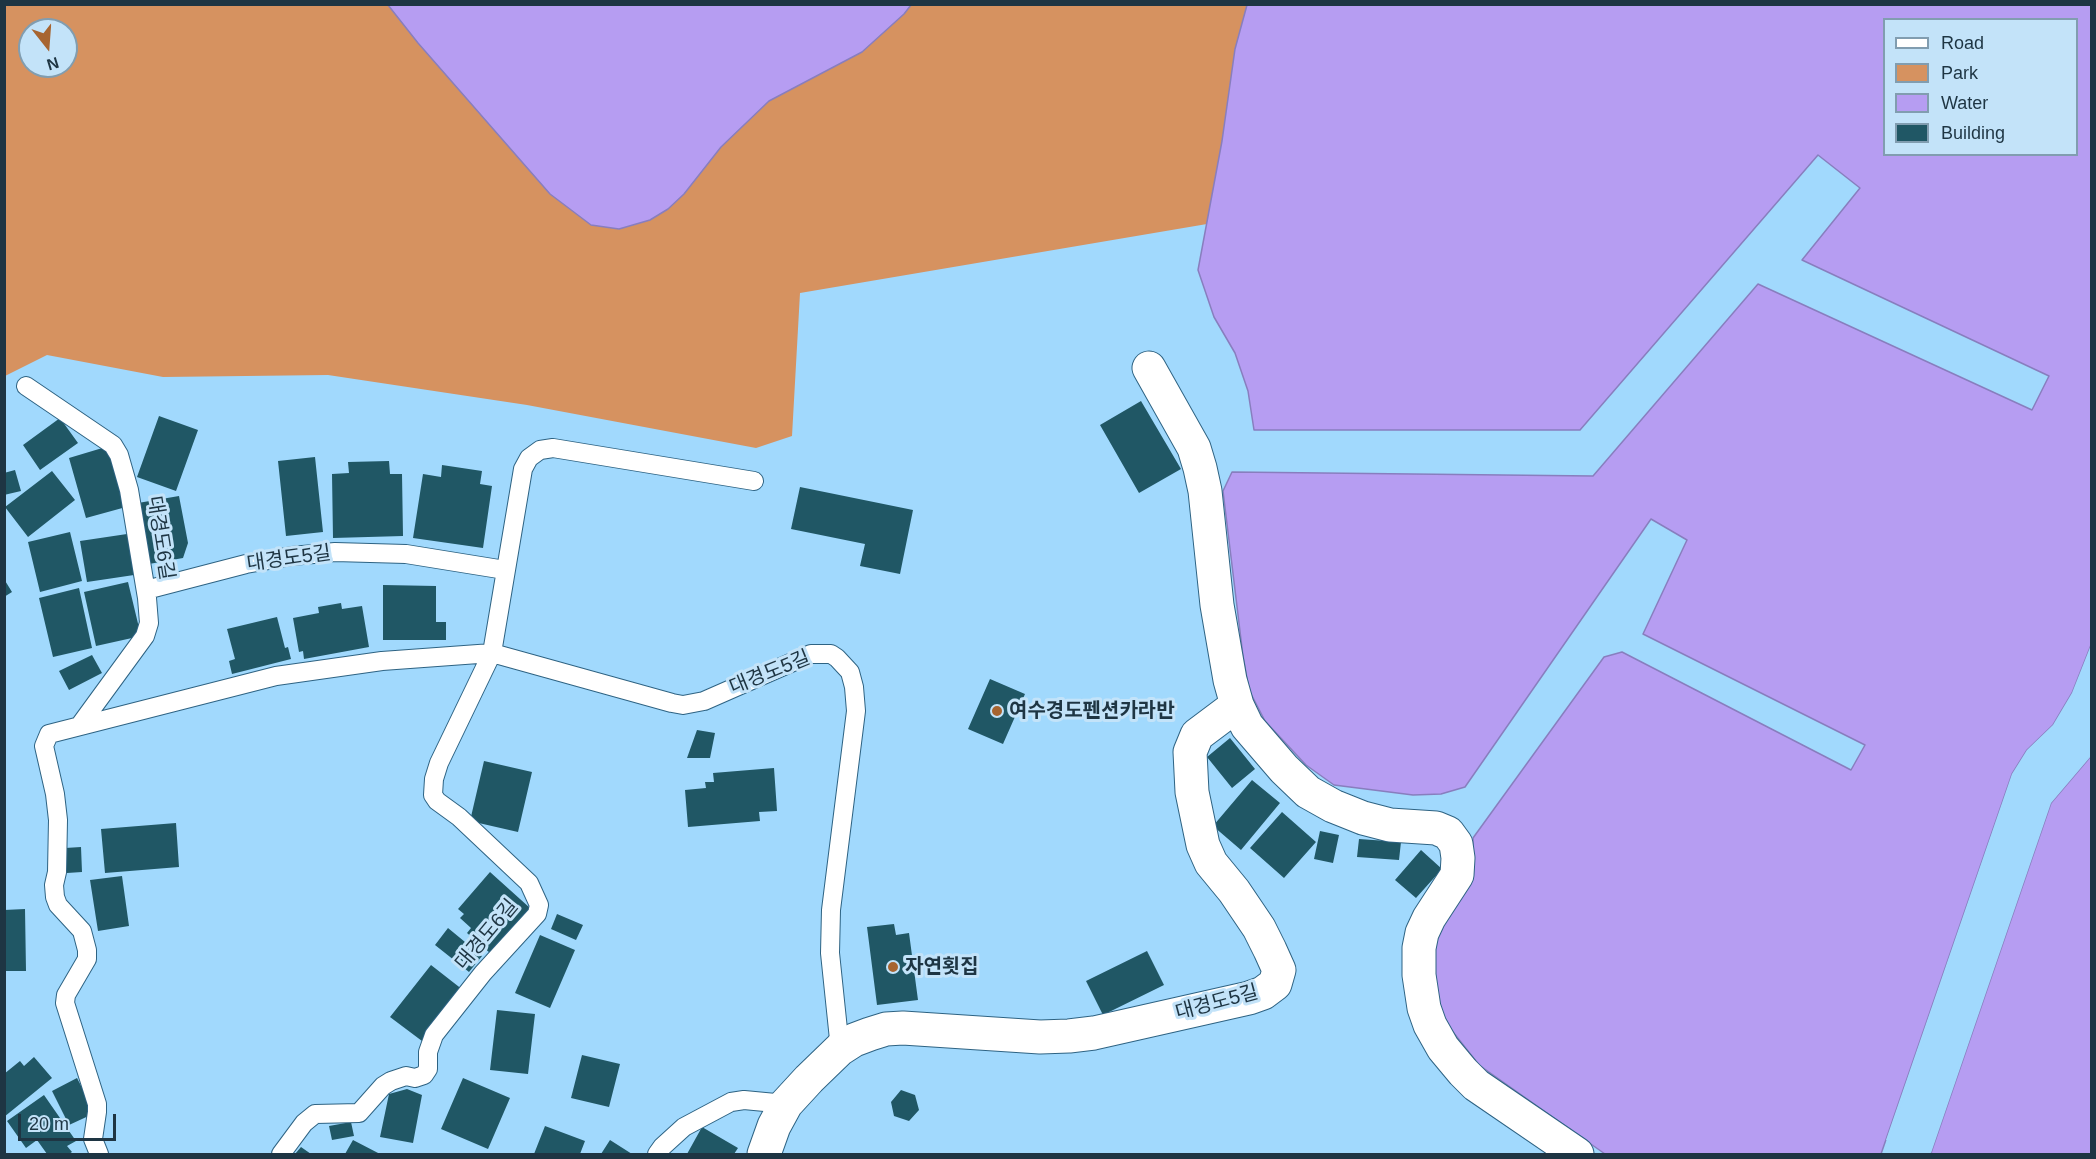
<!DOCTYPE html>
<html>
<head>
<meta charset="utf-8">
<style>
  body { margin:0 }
  #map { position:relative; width:2096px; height:1159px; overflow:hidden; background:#a1d9fd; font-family:Helvetica,sans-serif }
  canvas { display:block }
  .frame { position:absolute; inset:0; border:6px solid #1e3543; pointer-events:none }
  .legend { position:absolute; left:1883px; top:18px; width:195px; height:138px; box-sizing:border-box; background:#c3e3f9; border:2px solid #819db0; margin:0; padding:8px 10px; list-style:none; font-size:18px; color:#1e3543 }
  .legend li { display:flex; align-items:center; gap:12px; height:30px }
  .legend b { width:30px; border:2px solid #819db0 }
  .north { position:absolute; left:18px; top:18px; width:60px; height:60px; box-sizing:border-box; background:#c3e3f9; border:2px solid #819db0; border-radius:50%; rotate:163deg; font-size:16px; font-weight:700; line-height:24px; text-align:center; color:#1e3543 }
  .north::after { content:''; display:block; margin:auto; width:21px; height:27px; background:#a76531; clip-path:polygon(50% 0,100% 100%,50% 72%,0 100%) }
  .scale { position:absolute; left:18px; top:1114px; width:98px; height:27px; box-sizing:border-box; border:3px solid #1e3543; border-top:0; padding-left:8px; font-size:18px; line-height:21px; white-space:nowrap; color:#1e3543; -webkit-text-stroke:4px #c3e3f9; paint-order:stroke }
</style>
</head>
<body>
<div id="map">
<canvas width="2096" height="1159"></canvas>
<div class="frame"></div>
<ul class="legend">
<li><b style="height:8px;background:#fff"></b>Road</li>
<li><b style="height:16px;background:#d69260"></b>Park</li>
<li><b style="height:16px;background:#b69df2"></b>Water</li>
<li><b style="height:16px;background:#205765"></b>Building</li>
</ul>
<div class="north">N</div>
<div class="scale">20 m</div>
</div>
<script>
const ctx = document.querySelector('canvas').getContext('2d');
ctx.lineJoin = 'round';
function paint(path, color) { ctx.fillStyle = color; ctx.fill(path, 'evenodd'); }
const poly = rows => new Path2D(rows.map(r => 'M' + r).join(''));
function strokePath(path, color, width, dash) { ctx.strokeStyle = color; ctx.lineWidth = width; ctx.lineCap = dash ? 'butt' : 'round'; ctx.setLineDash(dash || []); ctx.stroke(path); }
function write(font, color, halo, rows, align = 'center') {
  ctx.font = font + ' Helvetica,"Noto Sans KR",sans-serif'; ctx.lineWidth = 6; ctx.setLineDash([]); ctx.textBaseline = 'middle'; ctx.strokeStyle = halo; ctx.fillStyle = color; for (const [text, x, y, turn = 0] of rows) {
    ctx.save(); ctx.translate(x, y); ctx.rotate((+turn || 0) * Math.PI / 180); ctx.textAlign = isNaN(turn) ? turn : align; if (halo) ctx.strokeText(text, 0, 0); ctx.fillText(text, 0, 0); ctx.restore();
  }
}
paint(poly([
  [5,5,1247,5,1235,49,1222,141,1207,224,800,293,792,436,756,448,527,405,328,375,163,377,47,355,5,376],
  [30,30,66,30,66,66,30,66]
]), '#d69260');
const water = poly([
  [388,5,911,5,904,14,862,52,769,101,721,147,684,194,668,209,650,220,619,229,591,225,550,194,418,43,388,5],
  [1247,5,2091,5,2091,645,2072,693,2053,725,2027,750,2012,774,1881,1154,1605,1154,1479,1065,1446,1023,1435,997,1432,971,1437,936,1473,868,1473,838,1604,657,1622,652,1851,770,1865,745,1643,634,1687,540,1651,519,1465,787,1441,794,1413,795,1334,785,1306,765,1265,721,1249,690,1243,656,1223,491,1232,472,1593,476,1758,284,2032,410,2049,376,1802,260,1860,188,1818,155,1580,430,1254,430,1248,391,1235,353,1214,317,1198,270,1222,141,1235,49,1247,5],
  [1884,20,2076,20,2076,154,1884,154,1884,20],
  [2091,756,2091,1154,1933,1154,1931,1153,2051,803,2091,756]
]);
paint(water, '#b69df2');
strokePath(water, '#887ebe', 1.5);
paint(poly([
  [2091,645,2092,653,2074,695,2056,727,2030,752,2015,775,1889,1141,1886,1140,2012,774,2027,750,2053,725,2072,693],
  [2092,753,2091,756,2051,803,1931,1153,1928,1152,2049,802]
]), '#a1d9fd');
paint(poly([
  [1141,401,1181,469,1139,493,1100,425],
  [159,416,198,430,176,491,137,477],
  [60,418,78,443,40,470,23,445],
  [109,446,126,507,86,518,69,458],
  [315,457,323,532,286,536,278,461],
  [389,461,390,474,402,474,403,536,333,538,332,474,349,473,348,462],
  [442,465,482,471,480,484,492,486,483,548,413,538,423,474,441,477],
  [15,470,21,491,4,495,4,473],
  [52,471,75,500,28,537,5,507],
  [800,487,913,510,900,574,860,566,865,544,791,529],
  [179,496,188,543,183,558,149,564,138,503],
  [70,532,82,581,40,592,28,542],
  [127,534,134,575,87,582,80,541],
  [4,579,12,592,4,597],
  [128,582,141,636,96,646,84,592],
  [383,585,436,586,436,622,446,622,446,640,383,640],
  [79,588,92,648,53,657,39,598],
  [341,603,342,609,362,606,369,647,304,659,303,651,299,652,293,618,319,613,318,607],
  [277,617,285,648,288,647,291,659,232,674,229,661,235,659,227,629],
  [92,655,102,673,69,690,59,671],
  [990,679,1025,694,1003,744,968,729],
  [697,730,715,733,710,758,687,758],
  [1230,738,1255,769,1232,788,1207,757],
  [484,761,532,772,518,832,470,821],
  [774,768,777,811,759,812,760,821,688,827,685,790,706,788,705,782,714,782,713,773],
  [1252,780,1280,803,1241,850,1213,826],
  [1282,812,1316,842,1284,878,1250,848],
  [176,823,179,867,105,873,101,829],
  [1320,831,1339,835,1333,863,1314,859],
  [1359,839,1401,842,1399,860,1357,857],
  [81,847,82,872,67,873,65,848],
  [1421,850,1442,869,1416,898,1395,880],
  [490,872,530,908,490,953,467,933,471,928,460,918,464,914,458,909],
  [122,876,129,926,98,931,90,880],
  [25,909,26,971,4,971,4,910],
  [557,914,583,925,576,940,551,929],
  [894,924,896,935,909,933,918,1000,877,1005,867,927],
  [448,928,482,956,469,972,435,945],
  [540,935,575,950,550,1008,515,993],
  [1147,951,1164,985,1103,1015,1086,981],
  [431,965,463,990,422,1041,390,1017],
  [497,1010,535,1014,528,1074,490,1070],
  [582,1055,620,1064,609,1107,571,1098],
  [34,1057,52,1078,4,1117,4,1074,20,1061,24,1066],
  [77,1078,95,1113,69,1125,52,1091],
  [463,1078,510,1098,488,1149,441,1129],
  [407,1089,422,1095,413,1143,380,1137,389,1094],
  [901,1090,915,1095,919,1110,909,1121,894,1116,891,1102],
  [44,1095,76,1141,67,1146,72,1152,69,1154,47,1154,37,1140,26,1148,7,1121],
  [351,1122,354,1136,332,1140,329,1126],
  [545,1126,585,1141,580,1154,534,1154],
  [702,1127,738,1148,734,1154,687,1154],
  [353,1140,380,1154,345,1154],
  [610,1140,632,1154,601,1154],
  [301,1147,311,1154,295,1154]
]), '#205765');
const service = poly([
  [26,386,113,445,119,455,129,490,147,598,149,623,145,636,80,725],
  [146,590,246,564,292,556,335,552,406,554,505,570],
  [99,1154,93,1139,97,1112,97,1104,65,1003,66,995,87,959,87,950,82,931,58,905,55,897,54,885,57,872,58,820,55,794,44,746,49,734,276,676,382,661,492,653,672,703,683,705,704,701,811,654,831,654,837,658,850,672,854,687,856,711,831,910,830,953,840,1049],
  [281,1154,304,1123,315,1114,359,1113,383,1086,391,1081,406,1076,415,1078,424,1075,428,1069,428,1052,434,1035,483,973,537,914,539,905,529,883,459,817,437,801,433,795,434,779,439,763,492,653,523,469,529,458,540,450,553,448,754,481],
  [657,1154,662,1147,684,1127,731,1102,744,1100,786,1104]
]);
const minor = poly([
  [1149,368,1194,448,1200,468,1205,491,1217,605,1230,680,1237,705,1247,726,1284,769,1308,792,1333,806,1363,818,1390,825,1436,828,1448,833,1456,844,1458,858,1457,875,1429,918,1422,933,1419,948,1419,975,1424,1008,1430,1025,1443,1048,1463,1072,1476,1085,1577,1154],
  [764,1154,774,1126,786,1104,809,1079,840,1049,854,1040,870,1034,886,1029,903,1028,1040,1037,1069,1036,1094,1033,1249,998,1263,993,1275,984,1279,970,1270,950,1259,928,1234,891,1211,863,1203,845,1192,792,1190,752,1197,735,1237,705]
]);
strokePath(service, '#2e6383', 20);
strokePath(minor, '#2e6383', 35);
strokePath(service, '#fff', 18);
strokePath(minor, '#fff', 33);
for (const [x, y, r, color] of [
  [997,711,6,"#a76531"],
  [893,967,6,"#a76531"]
]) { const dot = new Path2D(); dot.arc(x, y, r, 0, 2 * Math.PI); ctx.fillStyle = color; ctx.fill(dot); strokePath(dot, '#c3e3f9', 2); }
write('20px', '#1e3543', '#c3e3f9', [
  ["대경도6길",160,538,81],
  ["대경도5길",289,559,-8],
  ["대경도5길",770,673,-22],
  ["대경도6길",487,935,-50],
  ["대경도5길",1217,1003,-15]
]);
write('bold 20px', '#1e3543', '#c3e3f9', [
  ["여수경도펜션카라반",1009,711],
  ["자연횟집",905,967]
], 'left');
</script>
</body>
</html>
